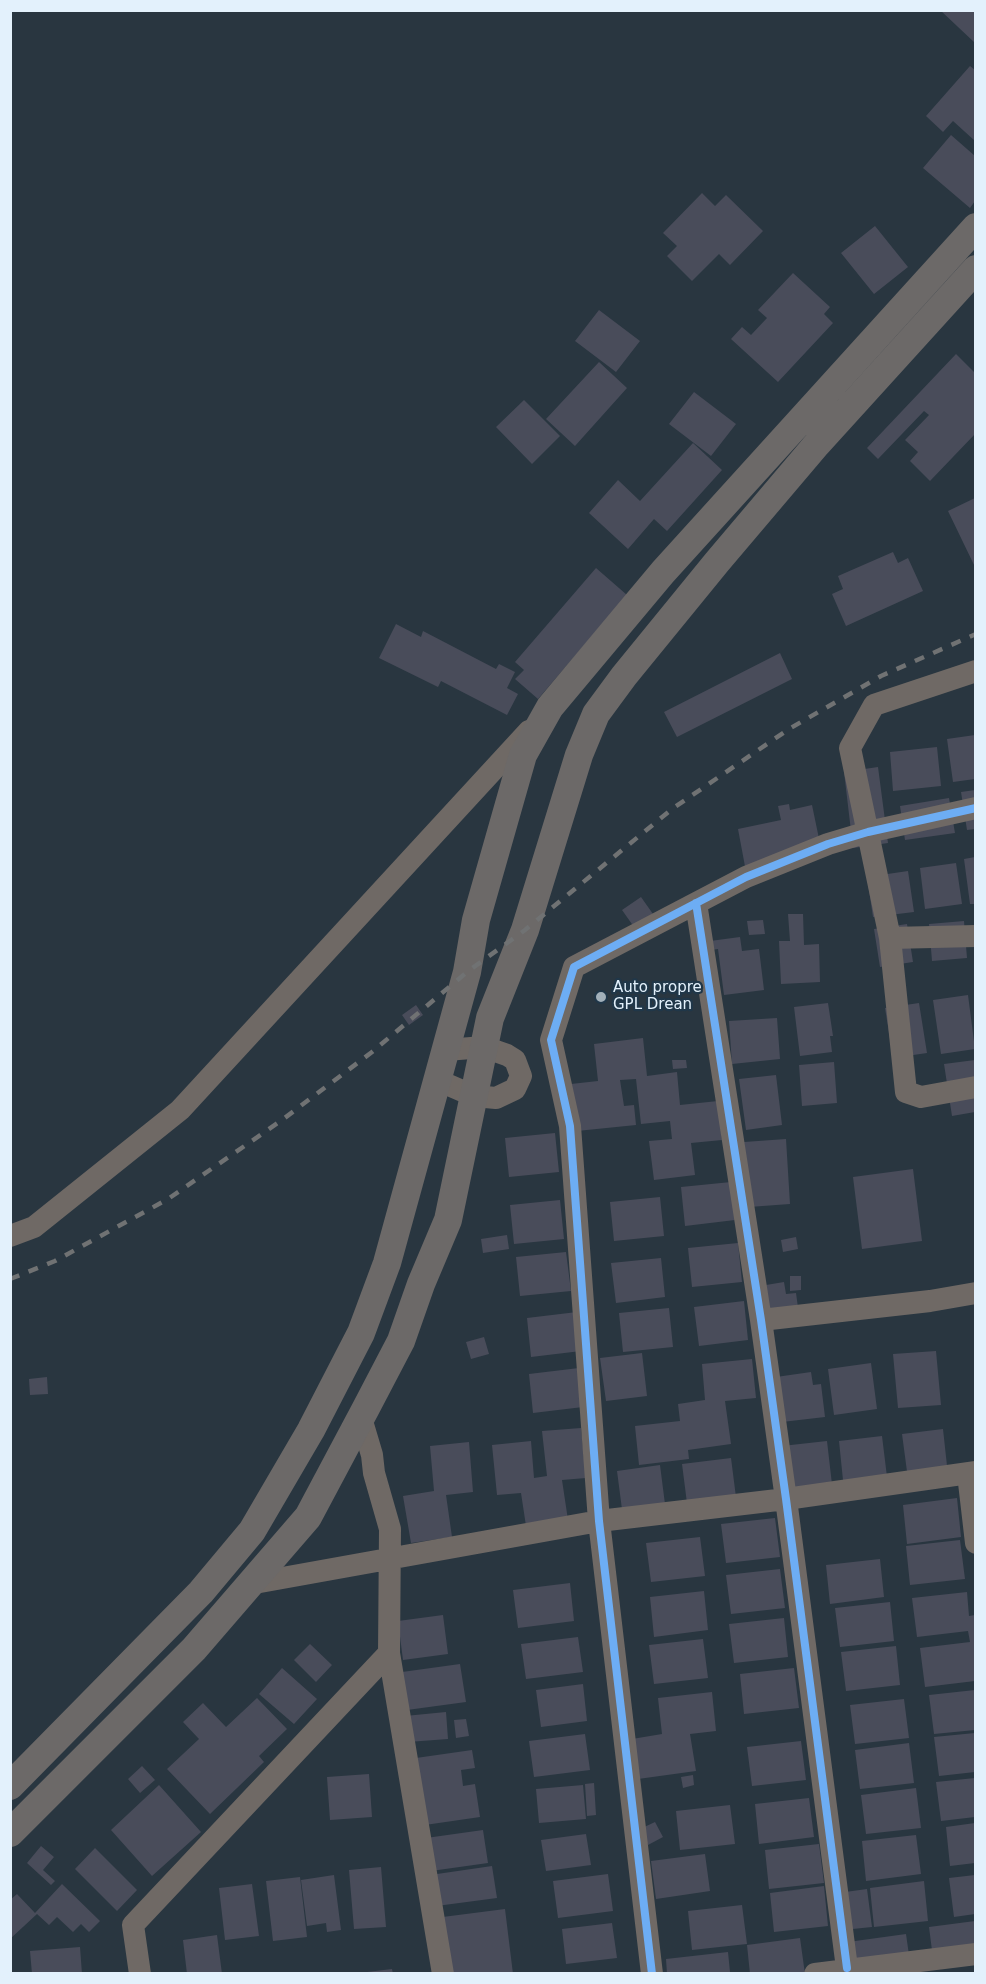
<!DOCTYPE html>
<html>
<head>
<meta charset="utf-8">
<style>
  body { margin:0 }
  #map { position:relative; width:986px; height:1984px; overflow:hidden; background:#293640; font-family:"DejaVu Sans",sans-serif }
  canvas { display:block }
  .frame { position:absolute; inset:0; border:12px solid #e3f1fc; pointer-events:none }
</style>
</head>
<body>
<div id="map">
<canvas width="986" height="1984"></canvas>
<div class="frame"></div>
</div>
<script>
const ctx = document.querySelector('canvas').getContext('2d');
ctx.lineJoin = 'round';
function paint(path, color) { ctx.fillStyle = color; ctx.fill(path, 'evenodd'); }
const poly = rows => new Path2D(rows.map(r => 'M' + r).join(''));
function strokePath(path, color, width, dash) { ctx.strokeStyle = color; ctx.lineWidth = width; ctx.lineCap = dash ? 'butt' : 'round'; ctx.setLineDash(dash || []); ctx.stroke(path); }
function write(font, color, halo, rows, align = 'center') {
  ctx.font = font + ' "DejaVu Sans",sans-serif'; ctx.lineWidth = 4.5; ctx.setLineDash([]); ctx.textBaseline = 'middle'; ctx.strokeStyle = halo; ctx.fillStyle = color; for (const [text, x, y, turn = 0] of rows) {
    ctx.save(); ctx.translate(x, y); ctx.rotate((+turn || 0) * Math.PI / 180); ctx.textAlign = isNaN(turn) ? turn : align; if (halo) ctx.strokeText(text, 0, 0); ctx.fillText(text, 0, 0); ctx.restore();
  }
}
paint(poly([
  [940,10,975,10,975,43],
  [970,66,975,70,975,141,953,121,943,132,926,116],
  [951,135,975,156,975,201,970,208,923,168],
  [702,193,715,206,726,195,763,231,730,265,719,254,692,281,667,256,677,246,663,233],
  [875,226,908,267,874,294,841,253],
  [793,273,830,307,824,314,833,323,778,382,731,339,742,327,751,335,767,318,758,310],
  [599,310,640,341,616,372,575,341],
  [956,354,975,373,975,434,930,481,910,461,918,452,905,440,929,415,924,411,878,459,867,448],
  [599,362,627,388,575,446,546,419],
  [694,392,736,424,711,456,669,424],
  [524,400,560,436,532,464,496,427],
  [693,443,722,470,667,531,654,519,628,549,589,513,618,480,640,501],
  [975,498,975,567,948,511],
  [893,552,898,563,908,558,923,591,846,626,832,594,843,589,838,576],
  [596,568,627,595,538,699,515,679,524,670,515,662],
  [396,624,421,637,423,631,496,669,499,664,515,672,507,688,518,694,507,715,441,681,438,687,379,658],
  [780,653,792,679,677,737,664,712],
  [975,735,975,779,953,782,947,739],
  [937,747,941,786,893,791,890,752],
  [878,767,888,843,853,848,844,772],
  [975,790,975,829,967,830,961,792],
  [949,798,955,833,905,840,900,806],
  [789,804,790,810,812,805,822,853,747,877,738,829,781,820,778,806],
  [975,857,975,904,970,904,964,859],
  [956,863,962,904,925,909,920,868],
  [908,871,914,912,873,917,867,877],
  [641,897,653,914,634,927,622,910],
  [788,914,803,914,804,945,819,944,820,982,781,984,779,941,790,941],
  [763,920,765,934,749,935,747,921],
  [964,921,967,958,932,961,929,924],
  [907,924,913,962,880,967,874,929],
  [740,937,742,951,759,949,764,990,724,995,718,949,711,950,710,941],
  [968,995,975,1049,941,1054,933,1000],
  [828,1003,833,1036,830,1036,832,1052,800,1056,794,1007],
  [919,1003,927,1053,893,1058,885,1008],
  [416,1005,423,1015,409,1025,402,1015],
  [777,1018,780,1059,732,1064,729,1021],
  [643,1038,647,1076,677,1072,680,1105,718,1101,722,1140,691,1143,695,1175,654,1180,649,1141,672,1139,670,1121,641,1124,636,1079,620,1080,624,1106,634,1105,636,1125,577,1131,571,1084,598,1081,594,1044],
  [672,1060,686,1060,687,1068,673,1069],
  [975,1060,975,1112,952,1116,944,1064],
  [834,1062,837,1103,802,1106,799,1065],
  [776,1075,782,1125,746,1130,739,1079],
  [555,1133,559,1172,509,1177,505,1138],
  [786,1139,790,1204,749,1207,744,1142],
  [913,1169,922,1241,862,1249,853,1177],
  [731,1182,735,1220,685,1226,681,1187],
  [660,1197,664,1236,614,1241,610,1202],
  [560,1200,564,1239,514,1244,510,1205],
  [507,1235,509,1249,483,1253,481,1239],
  [796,1237,798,1249,783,1252,781,1240],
  [738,1243,742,1282,692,1287,688,1248],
  [566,1252,571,1291,520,1296,516,1257],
  [661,1258,665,1297,616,1303,611,1263],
  [790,1276,801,1276,801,1290,790,1291],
  [784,1282,786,1294,796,1293,800,1322,772,1326,766,1285],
  [744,1301,748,1340,699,1346,694,1307],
  [669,1308,673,1347,623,1352,619,1313],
  [577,1312,581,1351,531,1357,527,1318],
  [484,1337,489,1354,471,1359,466,1342],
  [936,1351,941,1405,898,1408,893,1354],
  [642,1353,647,1396,606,1401,600,1358],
  [752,1359,756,1398,725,1401,731,1444,688,1450,689,1459,639,1465,635,1426,680,1421,678,1404,705,1400,702,1364],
  [871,1363,877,1409,834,1415,828,1369],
  [579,1368,583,1407,533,1413,529,1374],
  [811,1372,813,1385,821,1384,825,1417,782,1422,776,1377],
  [47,1377,48,1394,30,1395,29,1379],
  [581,1428,586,1478,562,1480,568,1520,526,1526,521,1493,497,1495,492,1445,531,1441,534,1478,547,1476,542,1431],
  [943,1429,948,1475,908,1479,902,1434],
  [882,1436,888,1485,844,1490,839,1441],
  [827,1441,833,1493,787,1499,782,1446],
  [469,1442,473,1492,446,1495,452,1537,411,1543,403,1496,434,1491,430,1446],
  [731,1458,737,1505,688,1511,682,1464],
  [660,1465,666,1512,623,1517,617,1471],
  [957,1498,961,1537,907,1544,903,1505],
  [775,1518,780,1557,726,1563,721,1524],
  [700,1537,705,1576,651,1582,646,1543],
  [960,1540,965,1579,910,1585,906,1546],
  [880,1559,884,1597,830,1604,826,1565],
  [780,1569,785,1608,731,1614,726,1575],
  [570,1583,574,1621,518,1628,513,1590],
  [704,1591,708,1630,654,1637,650,1597],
  [967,1592,969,1616,975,1615,975,1681,925,1687,920,1648,970,1642,968,1631,917,1637,912,1598],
  [890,1602,894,1641,840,1647,835,1608],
  [443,1615,448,1654,403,1660,398,1621],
  [784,1618,788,1657,734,1663,729,1624],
  [578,1637,583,1672,526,1679,521,1644],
  [703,1639,708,1678,654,1684,649,1645],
  [310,1644,332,1665,316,1682,294,1660],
  [896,1646,900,1685,846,1691,841,1652],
  [460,1664,466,1702,407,1710,402,1672],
  [282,1668,317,1699,294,1724,259,1694],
  [794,1668,799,1708,744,1714,740,1674],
  [583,1684,587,1721,541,1727,536,1690],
  [975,1690,975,1730,934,1734,929,1695],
  [712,1692,716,1731,690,1734,696,1771,638,1779,632,1739,662,1734,658,1698],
  [257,1698,287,1729,259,1756,264,1762,210,1814,167,1769,199,1739,183,1722,203,1703,226,1727],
  [904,1699,909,1738,855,1744,850,1705],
  [446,1712,448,1739,408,1742,405,1716],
  [466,1719,469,1736,456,1738,454,1720],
  [975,1733,975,1772,939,1776,934,1737],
  [585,1734,590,1770,534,1777,529,1741],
  [801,1741,806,1780,752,1786,747,1747],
  [909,1743,914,1783,860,1789,855,1750],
  [472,1750,475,1768,461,1770,463,1786,475,1784,480,1817,425,1825,416,1758],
  [142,1766,155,1780,140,1793,128,1779],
  [369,1774,372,1817,330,1820,327,1777],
  [693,1775,694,1785,683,1788,681,1777],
  [975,1778,975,1817,941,1821,936,1782],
  [594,1783,596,1815,587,1816,585,1784],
  [159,1785,201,1832,152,1876,111,1830],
  [583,1785,586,1819,539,1823,536,1789],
  [916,1788,921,1828,866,1834,861,1795],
  [809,1798,814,1837,759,1844,755,1804],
  [730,1805,735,1844,680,1850,676,1811],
  [655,1822,663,1837,648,1845,640,1829],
  [975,1823,975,1863,950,1866,946,1827],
  [483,1830,488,1863,431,1871,426,1838],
  [586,1834,591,1865,546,1871,541,1840],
  [916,1835,921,1874,866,1881,862,1841],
  [819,1844,824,1883,769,1889,765,1850],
  [41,1846,54,1857,43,1870,55,1881,51,1885,27,1863],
  [95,1848,137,1890,117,1911,75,1869],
  [705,1854,710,1891,656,1899,651,1861],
  [492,1866,497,1898,429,1907,437,1874],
  [381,1867,386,1927,354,1929,349,1870],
  [608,1874,613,1911,558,1918,553,1881],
  [334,1875,341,1930,327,1932,326,1923,307,1926,301,1880],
  [975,1875,975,1914,954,1917,949,1878],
  [300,1877,307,1937,273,1941,266,1881],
  [924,1881,928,1921,874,1927,870,1888],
  [62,1884,100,1921,89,1932,81,1924,73,1932,57,1917,49,1925,37,1914,10,1939,10,1900,17,1894,35,1913],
  [252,1884,259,1936,225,1940,219,1888],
  [824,1886,828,1926,774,1932,770,1893],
  [867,1889,872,1927,843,1930,838,1893],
  [742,1905,747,1944,692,1950,688,1911],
  [505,1909,513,1974,442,1974,427,1919],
  [975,1921,975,1960,934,1966,929,1927],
  [612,1923,617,1958,566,1964,562,1929],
  [906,1934,911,1969,853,1974,848,1942],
  [217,1935,222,1974,187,1974,183,1940],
  [800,1938,805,1974,750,1974,747,1945],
  [80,1947,82,1974,32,1974,30,1951],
  [728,1952,730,1972,667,1974,666,1959],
  [392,1969,393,1974,367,1974,367,1972]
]), '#494c5a');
strokePath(poly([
  [976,671,874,705,850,748,890,938,906,1092,921,1097,976,1087],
  [696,903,761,1320,786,1499,847,1968],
  [890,938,976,936],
  [437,1080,474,1096,496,1098,515,1089,521,1076,515,1060,507,1055,484,1047,446,1050],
  [10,1236,34,1227,180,1110,529,731],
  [761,1320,930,1301,976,1293],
  [361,1418,372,1455,374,1473,390,1529,389,1653,443,1974],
  [968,1474,976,1543],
  [249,1584,599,1521,786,1499,976,1472],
  [140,1974,133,1925,389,1653],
  [652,1974,599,1521,570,1126,551,1040,574,967,746,877,828,844,868,832,976,808],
  [815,1974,976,1954]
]), '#6f6965', 22);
strokePath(poly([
  [10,1786,201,1592,252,1531,311,1430,361,1333,387,1263,467,972,476,920,523,755,550,707,663,572,976,227],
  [10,1833,194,1649,308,1517,366,1408,401,1341,421,1284,448,1220,490,1018,525,930,579,755,596,714,624,676,717,562,817,444,976,269]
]), '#6c6968', 28);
strokePath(poly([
  [10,1279,55,1261,168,1199,282,1120,372,1052,467,972,525,930,672,809,789,729,881,676,976,634]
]), '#707273', 4.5, [10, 10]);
strokePath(poly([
  [696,903,761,1320,786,1499,847,1968],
  [652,1974,599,1521,570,1126,551,1040,574,967,746,877,828,844,868,832,976,808]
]), '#6dadf4', 8);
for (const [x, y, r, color] of [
  [601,997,6,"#a2b0ba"]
]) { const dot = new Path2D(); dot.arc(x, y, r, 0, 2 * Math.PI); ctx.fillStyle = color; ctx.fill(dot); strokePath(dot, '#203749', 2); }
write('15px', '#e3f1fc', '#203749', [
  ["Auto propre",613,988],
  ["GPL Drean",613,1005]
], 'left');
</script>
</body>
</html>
